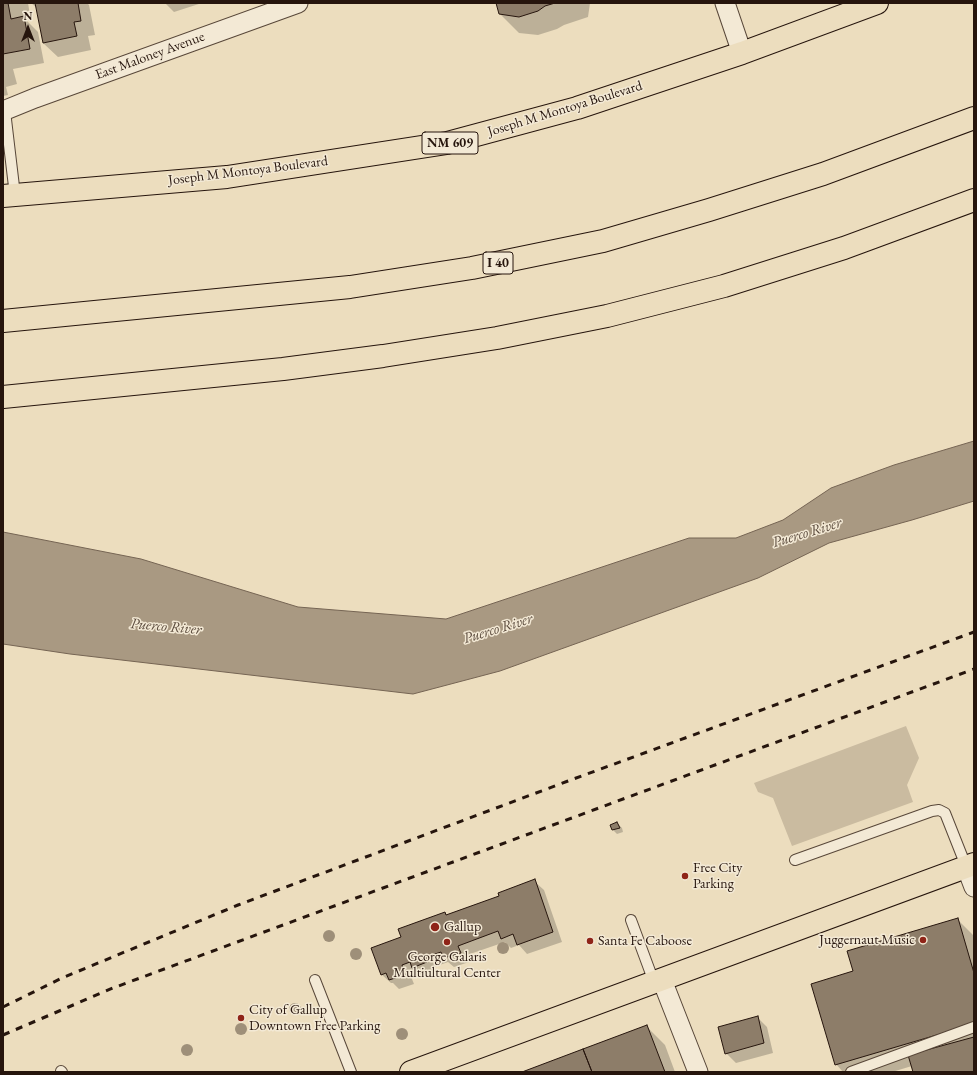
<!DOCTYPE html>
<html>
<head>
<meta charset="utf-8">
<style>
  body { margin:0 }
  #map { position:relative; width:977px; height:1075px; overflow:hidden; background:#ecddbe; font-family:"EB Garamond",serif }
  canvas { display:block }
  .frame { position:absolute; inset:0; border:4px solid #26150d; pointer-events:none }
  .north { position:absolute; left:8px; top:8px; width:40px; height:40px; -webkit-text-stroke:3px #f3e9d5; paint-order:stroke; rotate:0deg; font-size:11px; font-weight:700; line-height:16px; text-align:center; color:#26150d }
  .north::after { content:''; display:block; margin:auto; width:14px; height:18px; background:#26150d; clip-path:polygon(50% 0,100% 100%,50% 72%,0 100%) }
</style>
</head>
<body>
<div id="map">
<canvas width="977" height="1075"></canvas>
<div class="frame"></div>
<div class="north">N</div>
</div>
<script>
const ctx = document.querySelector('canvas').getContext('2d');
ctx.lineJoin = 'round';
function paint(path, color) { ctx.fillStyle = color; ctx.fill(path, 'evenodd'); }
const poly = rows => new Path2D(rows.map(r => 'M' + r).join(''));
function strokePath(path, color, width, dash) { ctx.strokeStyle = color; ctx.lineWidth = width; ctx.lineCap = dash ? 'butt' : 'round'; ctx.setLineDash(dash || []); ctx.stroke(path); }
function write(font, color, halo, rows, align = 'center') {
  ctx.font = font + ' "EB Garamond",serif'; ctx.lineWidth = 3; ctx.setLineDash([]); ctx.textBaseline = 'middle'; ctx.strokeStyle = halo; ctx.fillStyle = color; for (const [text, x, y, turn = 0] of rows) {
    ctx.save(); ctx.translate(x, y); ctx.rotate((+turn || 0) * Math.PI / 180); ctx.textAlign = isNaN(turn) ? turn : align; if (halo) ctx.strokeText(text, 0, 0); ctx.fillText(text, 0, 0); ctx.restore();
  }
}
paint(poly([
  [906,726,919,758,907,785,913,802,792,846,773,798,758,792,754,783]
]), '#cabba0');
const water = poly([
  [974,441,974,501,912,520,829,543,758,578,500,671,413,694,70,654,3,644,3,532,141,559,298,607,446,619,689,538,736,538,783,520,831,488,894,465,974,441]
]);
paint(water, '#a99982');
strokePath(water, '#756453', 1);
paint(poly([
  [3,3,28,3,30,15,22,16,38,32,44,63,13,69,17,84,6,87,8,95,3,96],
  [31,3,87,3,89,5,95,35,88,36,91,50,58,57,43,43,37,8],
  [165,3,202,3,174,12],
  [497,3,590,3,588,17,564,25,557,29,538,35,519,33,500,14],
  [617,823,622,828,623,832,617,834,613,830,611,825],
  [534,881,544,890,562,942,527,954,519,945,511,948,505,942,467,955,469,962,454,967,448,962,434,967,436,971,422,977,418,972,410,974,414,984,399,989,393,983,391,983,381,974,402,938,445,914,446,915,500,896],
  [957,919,974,936,974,1072,914,1072,912,1066,892,1072,843,1072,836,1064,854,972],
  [757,1017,767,1027,773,1053,736,1063,726,1053],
  [646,1026,665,1045,675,1072,525,1072]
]), '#0003');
const building = poly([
  [3,3,8,3,11,19,24,16,30,49,3,54,3,3],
  [35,3,78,3,81,21,74,22,77,36,43,43,35,3],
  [496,3,555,3,545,6,538,11,519,17,499,14,496,3],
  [617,822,620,828,612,830,610,825,617,822],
  [535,879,553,932,517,945,513,934,501,939,498,931,458,946,461,953,443,958,441,952,426,957,427,962,412,968,410,962,402,965,405,975,389,980,386,973,381,975,371,948,401,937,398,929,445,912,446,915,499,896,498,893,535,879],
  [958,918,974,973,974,1024,835,1065,811,984,853,971,847,951,958,918],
  [758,1016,764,1043,725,1054,718,1027,758,1016],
  [647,1025,665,1072,592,1072,583,1049,647,1025],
  [974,1037,974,1072,913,1072,908,1055,974,1037],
  [583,1049,592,1072,522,1072,583,1049]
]);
paint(building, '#8d7d69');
strokePath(building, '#26150d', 1);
const service = poly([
  [5,111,15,195],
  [795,860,932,811,939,810,945,813,966,866],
  [631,920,654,982],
  [315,980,351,1072],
  [61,1071,62,1072],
  [851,1072,974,1027]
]);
const minor = poly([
  [725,3,742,53],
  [3,111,35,98,298,3],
  [966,866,974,887],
  [662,980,698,1072]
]);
const primary = poly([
  [3,196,227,177,447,143,577,108,742,53,877,3],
  [411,1072,974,864]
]);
const motorway = poly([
  [3,321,350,287,472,268,603,241,709,210,823,174,974,118],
  [3,397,283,369,383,356,497,338,607,316,724,286,844,248,974,200]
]);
strokePath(service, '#584739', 12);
strokePath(minor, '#584739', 21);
strokePath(primary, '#26150d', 24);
strokePath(motorway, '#26150d', 24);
strokePath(service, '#f3e9d5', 10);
strokePath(minor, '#f3e9d5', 19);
strokePath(primary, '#ecddbe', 22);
strokePath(motorway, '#ecddbe', 22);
strokePath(poly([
  [3,1007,62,978,238,905,568,781,974,632],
  [3,1035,113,988,974,669]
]), '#26150d', 3, [7, 7]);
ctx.fillStyle = '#9e8f79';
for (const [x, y] of [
  [329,936],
  [503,948],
  [356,954],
  [295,1009],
  [241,1029],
  [402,1034],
  [187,1050]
]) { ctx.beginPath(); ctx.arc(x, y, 6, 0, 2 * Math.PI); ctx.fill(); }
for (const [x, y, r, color] of [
  [685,876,4,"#8f2418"],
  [435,927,5,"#8f2418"],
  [923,940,4,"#8f2418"],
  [590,941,4,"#8f2418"],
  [447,942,4,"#8f2418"],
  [241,1018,4,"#8f2418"]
]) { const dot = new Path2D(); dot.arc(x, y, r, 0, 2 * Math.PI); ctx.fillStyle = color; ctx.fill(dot); strokePath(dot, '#f3e9d5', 1.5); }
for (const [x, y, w] of [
  [450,143,56],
  [498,263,30]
]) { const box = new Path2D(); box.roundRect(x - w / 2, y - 11, w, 22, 3); ctx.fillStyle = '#f3e9d5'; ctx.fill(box); strokePath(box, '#26150d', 1); }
write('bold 13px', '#26150d', null, [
  ["NM 609",450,143],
  ["I 40",498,263]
]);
write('14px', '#26150d', '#f3e9d5', [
  ["East Maloney Avenue",150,56,-20],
  ["Joseph M Montoya Boulevard",565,109,-17],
  ["Joseph M Montoya Boulevard",248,171,-7]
]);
write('14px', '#26150d', '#f3e9d5', [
  ["Free City",693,868],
  ["Parking",693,884],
  ["Gallup",444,927],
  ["Juggernaut Music",915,940,"right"],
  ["Santa Fe Caboose",598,941],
  ["George Galaris",447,957,"center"],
  ["Multiultural Center",447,973,"center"],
  ["City of Gallup",249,1010],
  ["Downtown Free Parking",249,1026]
], 'left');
write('italic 15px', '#5a4a3c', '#f3e9d5', [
  ["Puerco River",807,533,-17],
  ["Puerco River",166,627,5],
  ["Puerco River",498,629,-17]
]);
</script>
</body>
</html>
